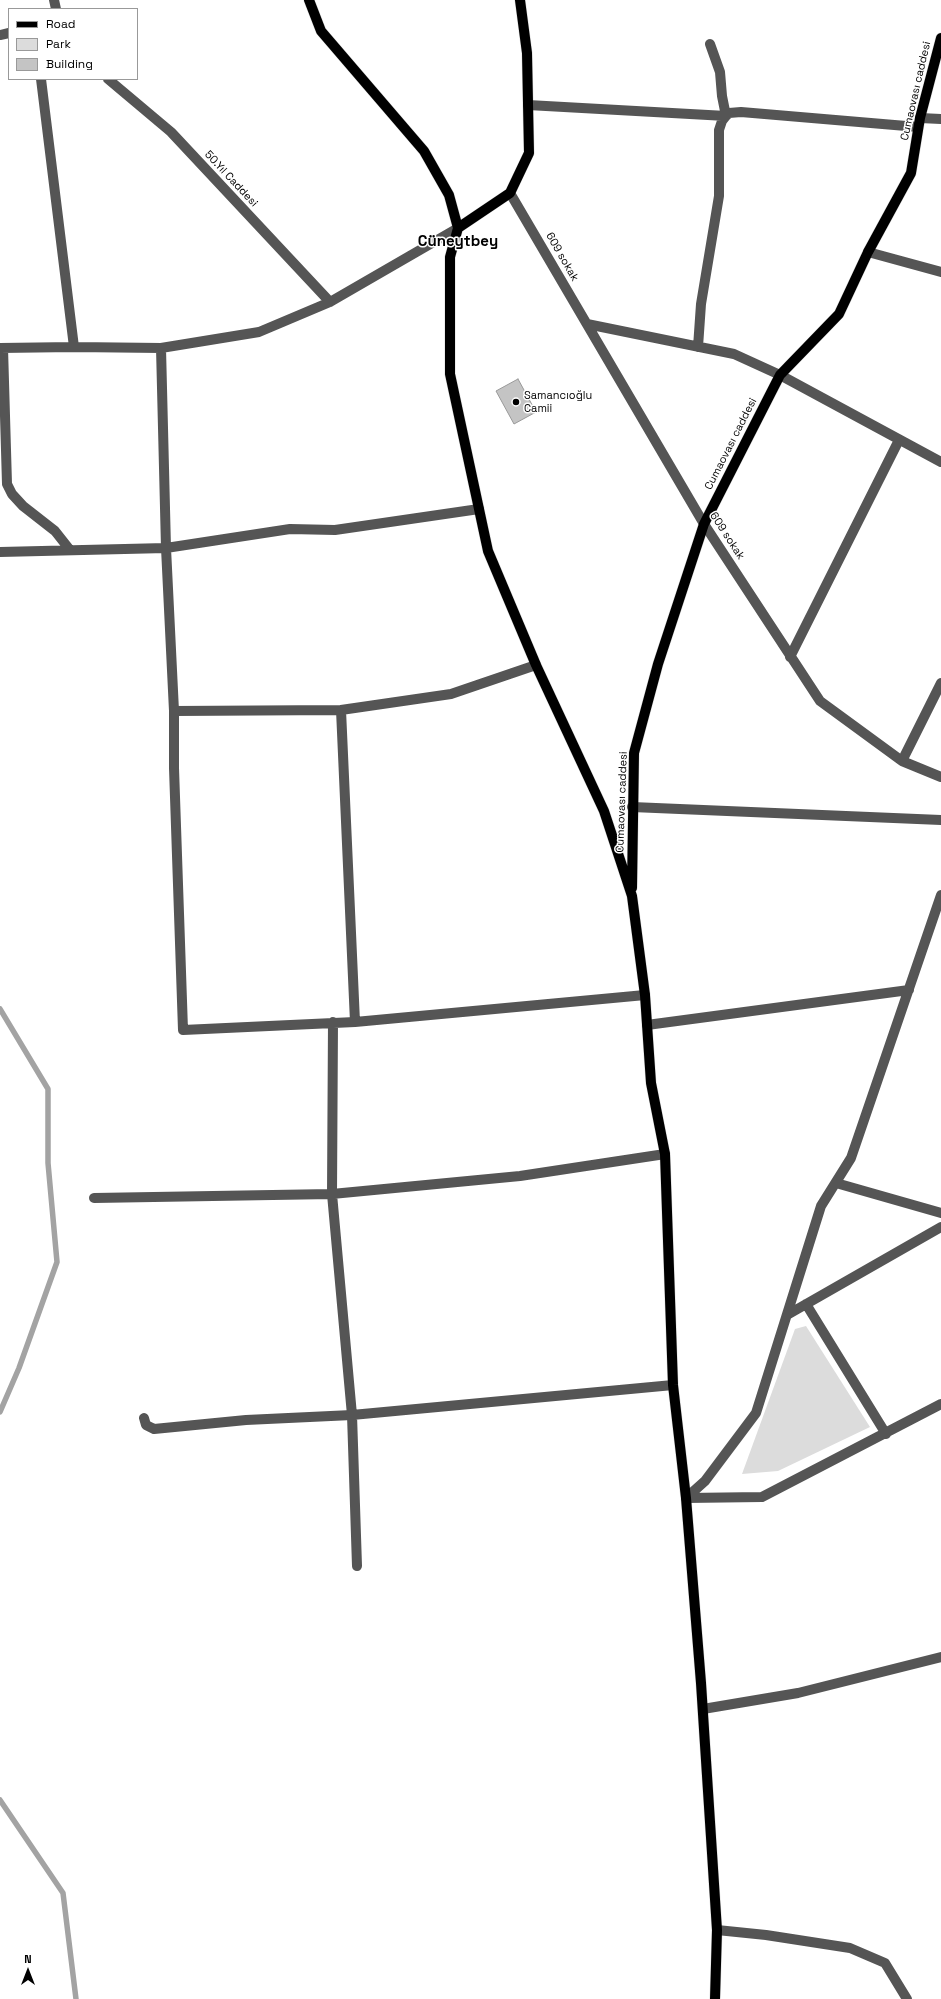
<!DOCTYPE html>
<html>
<head>
<meta charset="utf-8">
<style>
  body { margin:0 }
  #map { position:relative; width:941px; height:1999px; overflow:hidden; background:#fff; font-family:"Space Grotesk",sans-serif }
  canvas { display:block }
  .legend { position:absolute; left:8px; top:8px; width:130px; height:72px; box-sizing:border-box; background:#fff; border:1px solid #999; margin:0; padding:5px 7px; list-style:none; font-size:12px; color:#000 }
  .legend li { display:flex; align-items:center; gap:8px; height:20px }
  .legend b { width:20px; border:1px solid #999 }
  .north { position:absolute; left:8px; top:1951px; width:40px; height:40px; -webkit-text-stroke:3px #fff; paint-order:stroke; rotate:0deg; font-size:11px; font-weight:700; line-height:16px; text-align:center; color:#000 }
  .north::after { content:''; display:block; margin:auto; width:14px; height:18px; background:#000; clip-path:polygon(50% 0,100% 100%,50% 72%,0 100%) }
</style>
</head>
<body>
<div id="map">
<canvas width="941" height="1999"></canvas>
<ul class="legend">
<li><b style="height:5px;background:#000"></b>Road</li>
<li><b style="height:11px;background:#dcdcdc"></b>Park</li>
<li><b style="height:11px;background:#c4c4c4"></b>Building</li>
</ul>
<div class="north">N</div>
</div>
<script>
const ctx = document.querySelector('canvas').getContext('2d');
ctx.lineJoin = 'round';
function paint(path, color) { ctx.fillStyle = color; ctx.fill(path, 'evenodd'); }
const poly = rows => new Path2D(rows.map(r => 'M' + r).join(''));
function strokePath(path, color, width, dash) { ctx.strokeStyle = color; ctx.lineWidth = width; ctx.lineCap = dash ? 'butt' : 'round'; ctx.setLineDash(dash || []); ctx.stroke(path); }
function write(font, color, halo, rows, align = 'center') {
  ctx.font = font + ' "Space Grotesk",sans-serif'; ctx.lineWidth = 3; ctx.setLineDash([]); ctx.textBaseline = 'middle'; ctx.strokeStyle = halo; ctx.fillStyle = color; for (const [text, x, y, turn = 0] of rows) {
    ctx.save(); ctx.translate(x, y); ctx.rotate((+turn || 0) * Math.PI / 180); ctx.textAlign = isNaN(turn) ? turn : align; if (halo) ctx.strokeText(text, 0, 0); ctx.fillText(text, 0, 0); ctx.restore();
  }
}
paint(poly([
  [806,1326,870,1427,778,1471,742,1474,795,1329]
]), '#dcdcdc');
strokePath(poly([
  [0,1009,48,1089,48,1163,57,1262,19,1368,0,1412],
  [0,1800,63,1893,76,1999]
]), '#a3a3a3', 5.5);
const building = poly([
  [518,379,536,412,514,424,496,391,518,379]
]);
paint(building, '#c4c4c4');
strokePath(building, '#999', 1);
const major = poly([
  [309,0,321,31,424,151,449,195,458,228,450,257,450,374,488,551,536,665,604,811,632,896,645,995,651,1083,665,1154,673,1385,686,1498,701,1683,717,1930,715,1999],
  [458,228,510,193,529,153,527,53,520,0],
  [632,888,634,753,658,664,704,524,780,375,839,314,868,252,911,173,920,118,941,38]
]);
strokePath(major, '#dbdbdb', 11);
strokePath(poly([
  [54,0,56,9],
  [0,35,9,33],
  [41,79,74,347],
  [108,79,171,132,330,302],
  [528,105,726,116,722,96,720,72,710,44],
  [920,118,941,119],
  [510,193,704,524,820,701,902,761,941,777],
  [868,252,941,272],
  [587,324,734,354,780,375,941,462],
  [698,347,701,304,719,196,719,130,722,121,726,116,729,113,741,112,918,127],
  [0,348,74,347,161,348,259,332,330,302,458,228],
  [3,348,7,484,12,494,23,506,55,531,70,550],
  [161,348,166,548,174,711,174,768,183,1030,355,1022,645,995],
  [0,552,166,548,290,529,335,530,479,509],
  [790,657,899,440],
  [341,710,451,694,536,665],
  [174,711,341,710,355,1022],
  [902,761,941,683],
  [632,807,941,820],
  [333,1022,332,1194,352,1415,673,1385],
  [647,1025,909,990],
  [836,1183,941,1213],
  [94,1198,332,1194,520,1176,665,1154],
  [806,1304,886,1434],
  [787,1315,941,1227],
  [144,1418,146,1425,154,1429,246,1420,352,1415,357,1566],
  [686,1498,705,1481,756,1413,821,1206,851,1158,941,895],
  [686,1498,762,1497,941,1404],
  [703,1709,798,1693,941,1657],
  [717,1930,766,1935,850,1948,885,1963,907,1999]
]), '#555', 10);
strokePath(major, '#000', 10);
for (const [x, y, r, color] of [
  [516,402,4,"#000"]
]) { const dot = new Path2D(); dot.arc(x, y, r, 0, 2 * Math.PI); ctx.fillStyle = color; ctx.fill(dot); strokePath(dot, '#fff', 1.5); }
write('11px', '#000', '#fff', [
  ["Cumaovası caddesi",916,91,-77],
  ["50.Yıl Caddesi",231,179,47],
  ["609 sokak",562,257,60],
  ["Cumaovası caddesi",731,444,-63],
  ["609 sokak",727,536,57],
  ["Cumaovası caddesi",622,802,-88]
]);
write('11px', '#000', '#fff', [
  ["Samancıoğlu",524,396],
  ["Camii",524,409]
], 'left');
write('bold 15px', '#000', '#fff', [
  ["Cüneytbey",458,242]
]);
</script>
</body>
</html>
